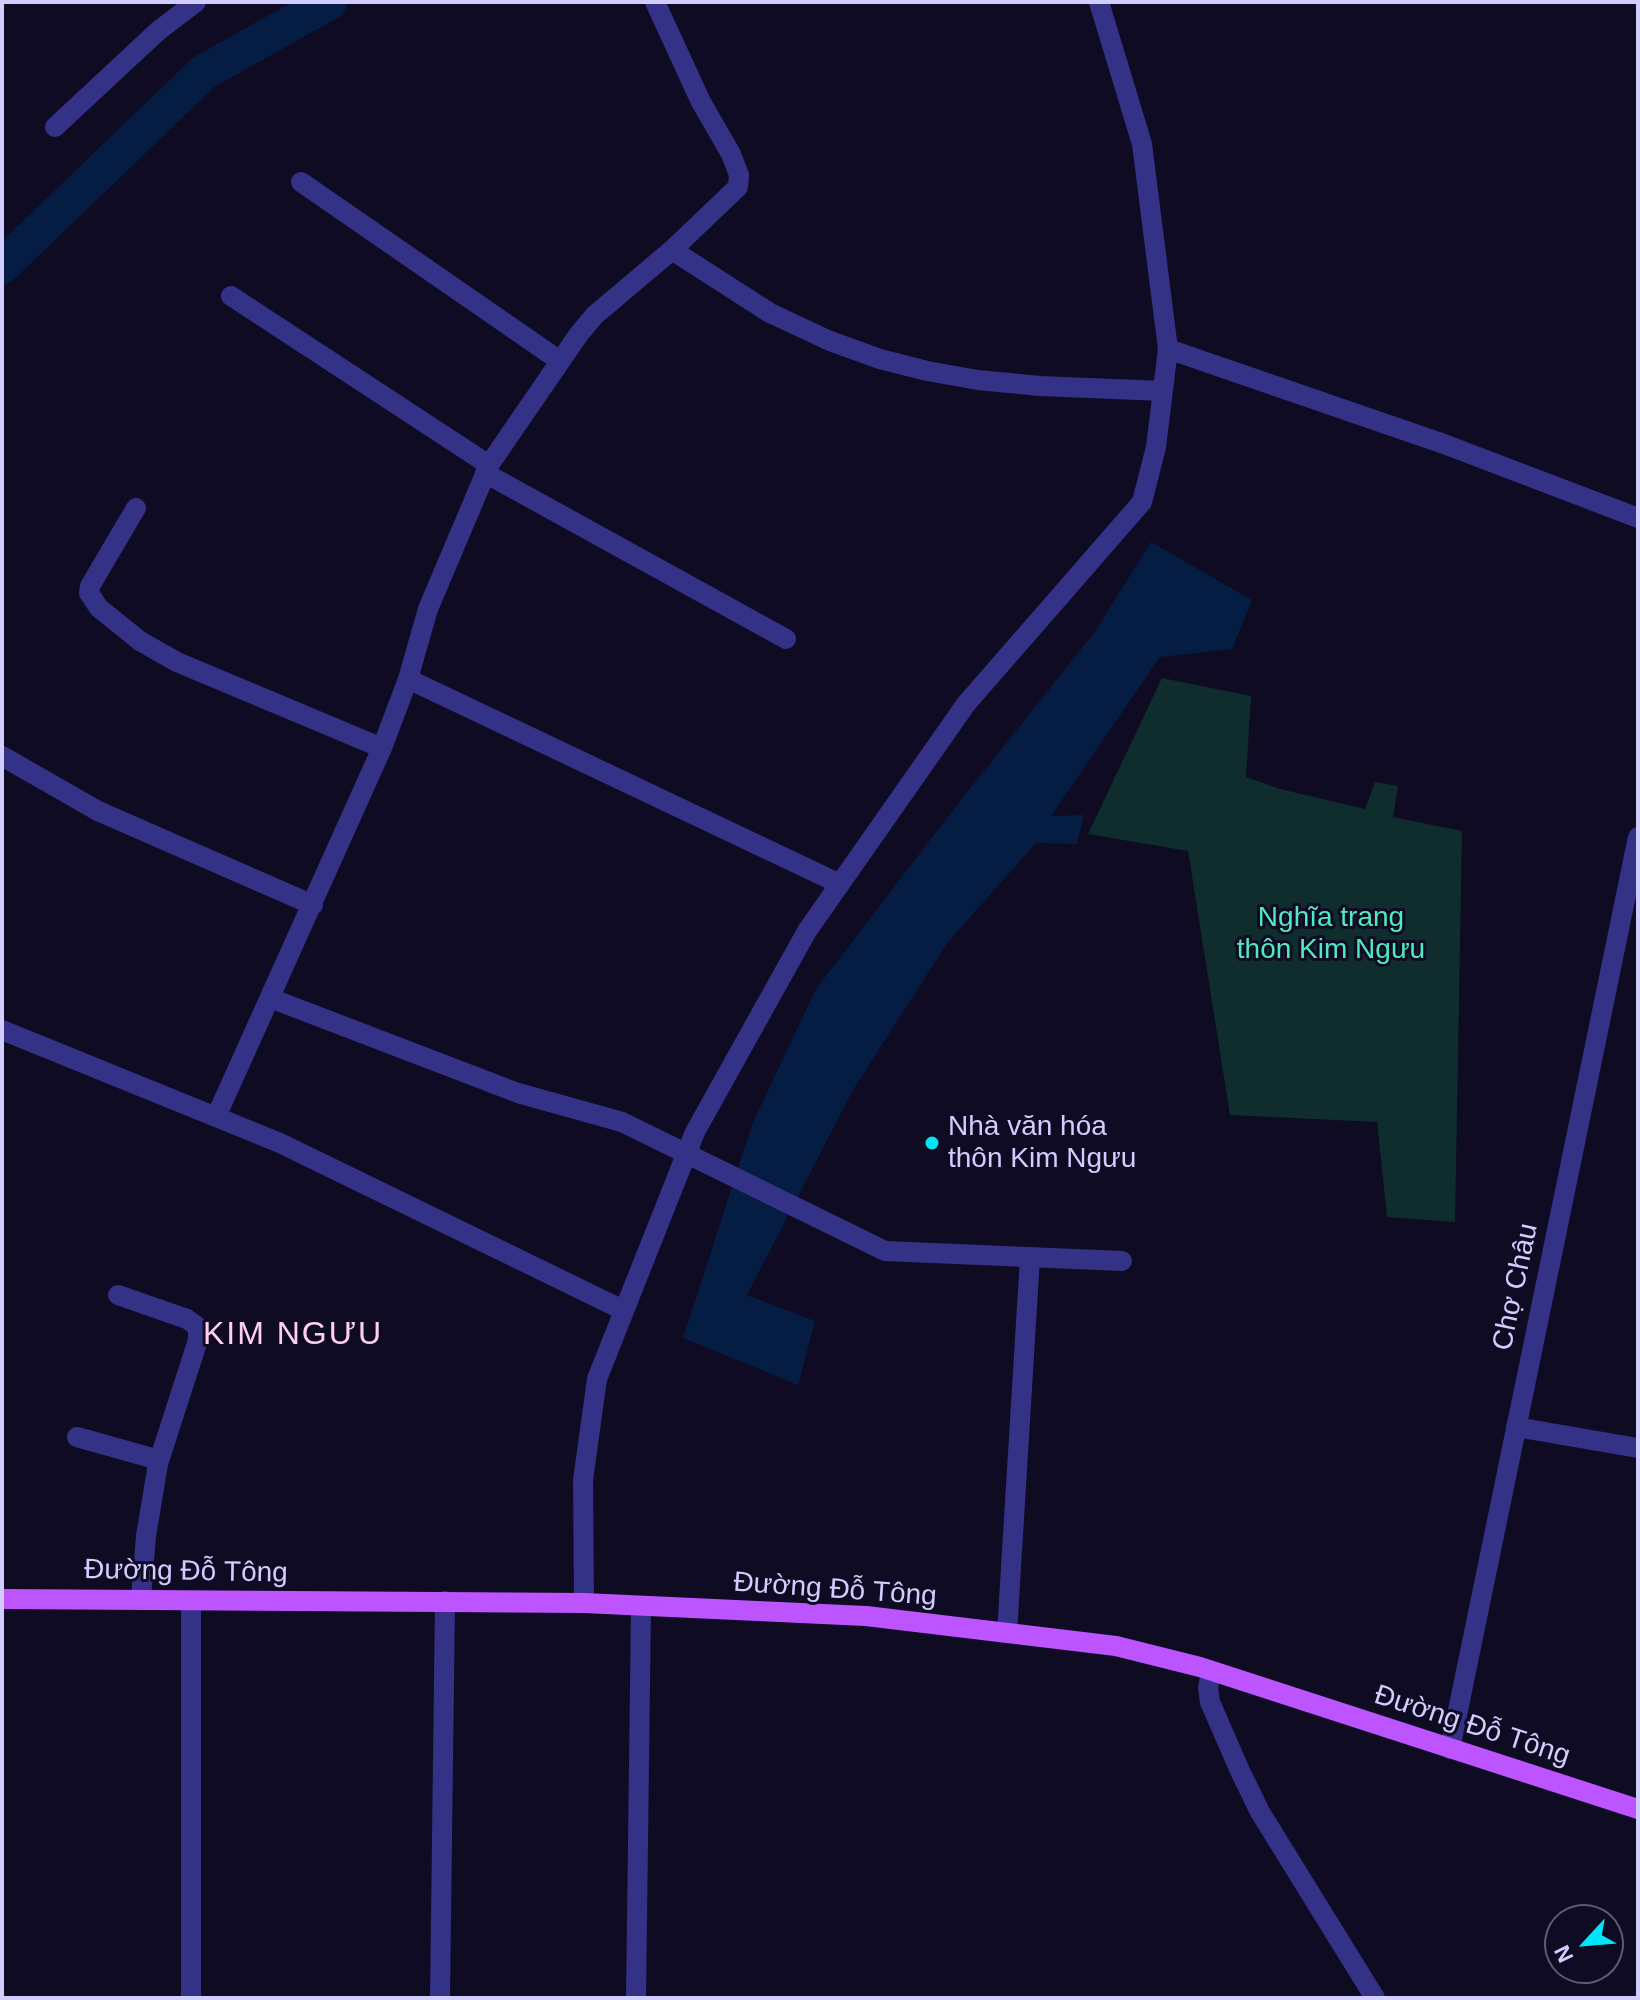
<!DOCTYPE html>
<html>
<head>
<meta charset="utf-8">
<style>
  body { margin:0 }
  #map { position:relative; width:1640px; height:2000px; overflow:hidden; background:#0f0b23; font-family:Arial,sans-serif }
  canvas { display:block }
  .frame { position:absolute; inset:0; border:4px solid #d2cdff; pointer-events:none }
  .north { position:absolute; left:1544px; top:1904px; width:80px; height:80px; box-sizing:border-box; background:#0f0b23; border:2px solid #5d597b; border-radius:50%; rotate:244deg; font-size:22px; font-weight:700; line-height:32px; text-align:center; color:#d2cdff }
  .north::after { content:''; display:block; margin:auto; width:28px; height:36px; background:#00e3f8; clip-path:polygon(50% 0,100% 100%,50% 72%,0 100%) }
</style>
</head>
<body>
<div id="map">
<canvas width="1640" height="2000"></canvas>
<div class="frame"></div>
<div class="north">N</div>
</div>
<script>
const ctx = document.querySelector('canvas').getContext('2d');
ctx.lineJoin = 'round';
function paint(path, color) { ctx.fillStyle = color; ctx.fill(path, 'evenodd'); }
const poly = rows => new Path2D(rows.map(r => 'M' + r).join(''));
function strokePath(path, color, width, dash) { ctx.strokeStyle = color; ctx.lineWidth = width; ctx.lineCap = dash ? 'butt' : 'round'; ctx.setLineDash(dash || []); ctx.stroke(path); }
function write(font, color, halo, rows, align = 'center') {
  ctx.font = font + ' Arial,sans-serif'; ctx.lineWidth = 6; ctx.setLineDash([]); ctx.textBaseline = 'middle'; ctx.strokeStyle = halo; ctx.fillStyle = color; for (const [text, x, y, turn = 0] of rows) {
    ctx.save(); ctx.translate(x, y); ctx.rotate((+turn || 0) * Math.PI / 180); ctx.textAlign = isNaN(turn) ? turn : align; if (halo) ctx.strokeText(text, 0, 0); ctx.fillText(text, 0, 0); ctx.restore();
  }
}
paint(poly([
  [1162,678,1251,696,1246,777,1280,789,1365,809,1375,782,1398,786,1393,817,1462,831,1455,1222,1387,1217,1377,1122,1230,1115,1188,851,1088,834]
]), '#0e2d2c');
paint(poly([
  [1151,542,1252,600,1232,649,1160,657,1051,816,1084,815,1077,844,1036,843,948,942,853,1090,747,1295,815,1321,798,1385,683,1338,753,1122,816,989,956,806,1094,633]
]), '#051c43');
strokePath(poly([
  [2,266,204,72,329,2]
]), '#051c43', 36);
strokePath(poly([
  [55,127,158,31,196,2],
  [301,182,560,361],
  [672,250,770,313,830,341,880,359,927,371,978,380,1040,386,1163,391],
  [231,296,489,465],
  [1168,349,1444,444,1638,518],
  [485,473,786,639],
  [136,508,90,586,89,593,99,608,140,641,177,662,382,748],
  [408,679,840,884],
  [2,756,98,811,313,905],
  [270,998,518,1093,622,1122,885,1251,1122,1261],
  [2,1030,280,1143,623,1310],
  [216,1117,382,748,408,679,428,609,489,465,579,334,595,315,672,250,738,187,739,175,731,154,701,102,655,2],
  [118,1295,187,1319,198,1327,198,1340,158,1464,146,1536,141,1598],
  [1516,1427,1638,1448],
  [77,1437,159,1460],
  [191,1602,191,1998],
  [584,1603,583,1480,597,1379,695,1132,807,931,966,704,1142,502,1156,447,1168,349,1142,144,1099,2],
  [1007,1633,1030,1257],
  [1211,1671,1208,1688,1210,1702,1240,1771,1260,1812,1375,1998],
  [1450,1749,1638,837],
  [440,1998,445,1601],
  [636,1998,641,1606]
]), '#343287', 20);
strokePath(poly([
  [2,1599,584,1603,866,1616,1116,1646,1200,1667,1638,1809]
]), '#bc54ff', 20);
for (const [x, y, r, color] of [
  [932,1143,8,"#00e3f8"]
]) { const dot = new Path2D(); dot.arc(x, y, r, 0, 2 * Math.PI); ctx.fillStyle = color; ctx.fill(dot); strokePath(dot, '#0f0b23', 3); }
write('28px', '#4eeac1', '#0f0b23', [
  ["Nghĩa trang",1331,918],
  ["thôn Kim Ngưu",1331,950]
]);
write('28px', '#d2cdff', '#0f0b23', [
  ["Nhà văn hóa",948,1127],
  ["thôn Kim Ngưu",948,1159]
], 'left');
write('28px', '#d2cdff', '#0f0b23', [
  ["Chợ Châu",1516,1287,-78],
  ["Đường Đỗ Tông",186,1572,1],
  ["Đường Đỗ Tông",835,1590,4],
  ["Đường Đỗ Tông",1472,1726,18]
]);
ctx.letterSpacing = '2px';
write('32px', '#ffcfee', '#0f0b23', [
  ["KIM NGƯU",293,1335]
]);
ctx.letterSpacing = '0px';
</script>
</body>
</html>
